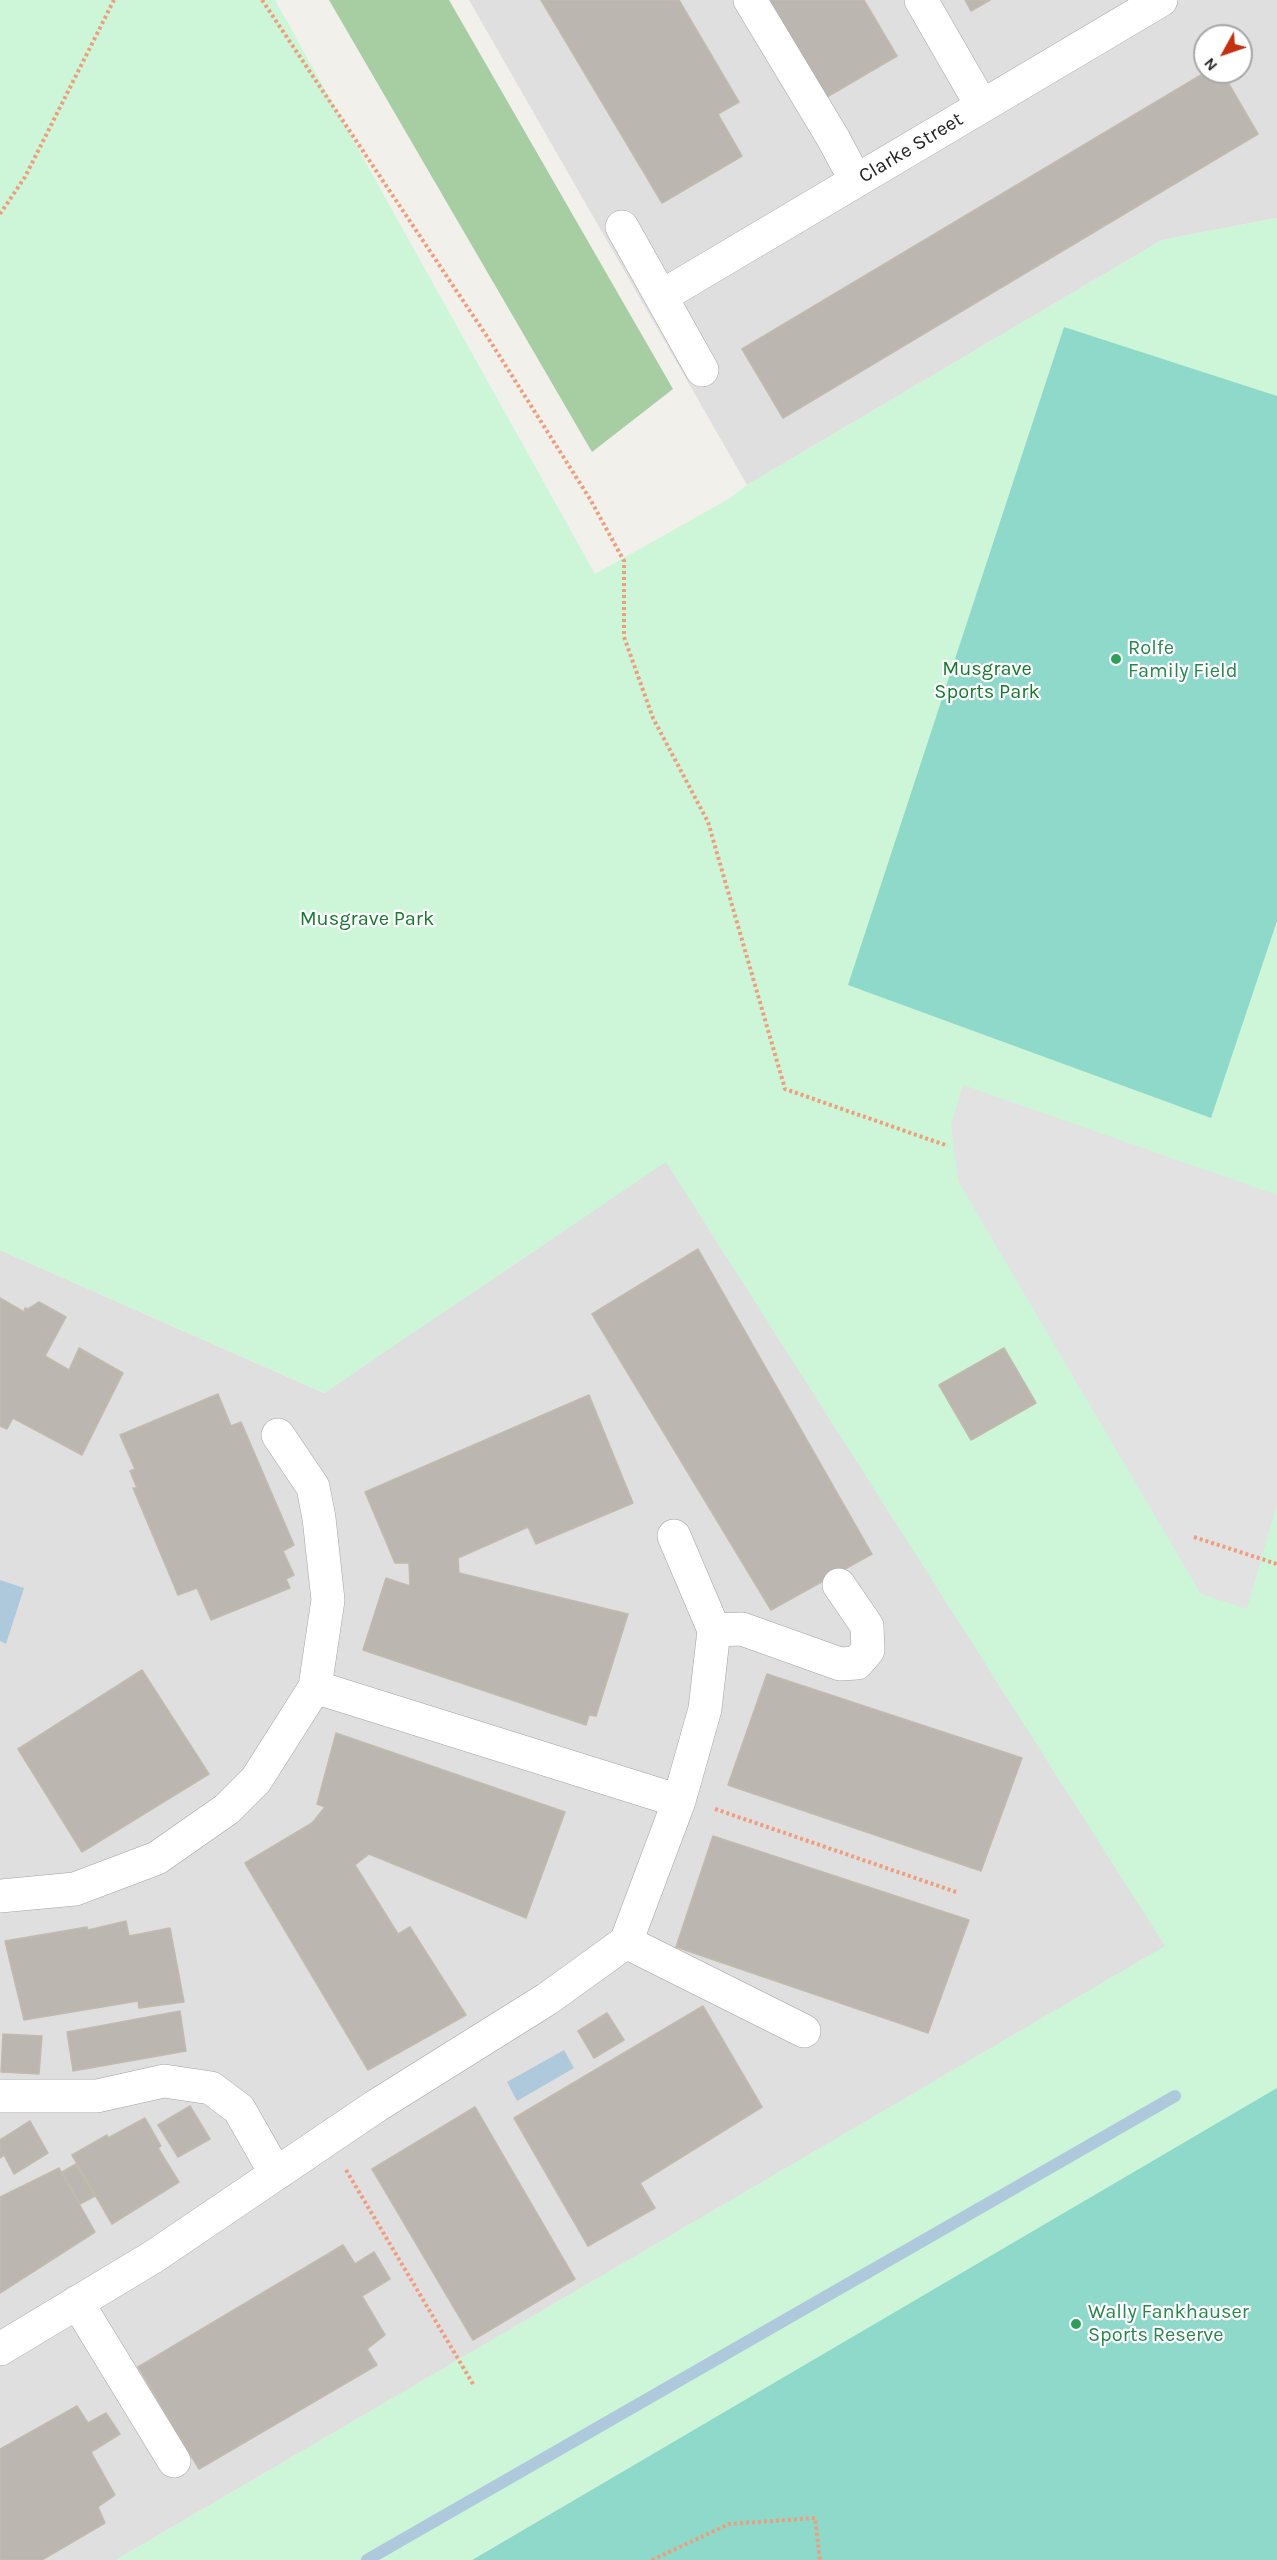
<!DOCTYPE html>
<html>
<head>
<meta charset="utf-8">
<style>
  body { margin:0 }
  #map { position:relative; width:1277px; height:2560px; overflow:hidden; background:#f1f0ea; font-family:Karla,sans-serif }
  canvas { display:block }
  .north { position:absolute; left:1193px; top:24px; width:60px; height:60px; box-sizing:border-box; background:#fff; border:2px solid #a7a7a7; border-radius:50%; rotate:230deg; font-size:16px; font-weight:700; line-height:24px; text-align:center; color:#222 }
  .north::after { content:''; display:block; margin:auto; width:21px; height:27px; background:#c33111; clip-path:polygon(50% 0,100% 100%,50% 72%,0 100%) }
</style>
</head>
<body>
<div id="map">
<canvas width="1277" height="2560"></canvas>
<div class="north">N</div>
</div>
<script>
const ctx = document.querySelector('canvas').getContext('2d');
ctx.lineJoin = 'round';
function paint(path, color) { ctx.fillStyle = color; ctx.fill(path, 'evenodd'); }
const poly = rows => new Path2D(rows.map(r => 'M' + r).join(''));
function strokePath(path, color, width, dash) { ctx.strokeStyle = color; ctx.lineWidth = width; ctx.lineCap = dash ? 'butt' : 'round'; ctx.setLineDash(dash || []); ctx.stroke(path); }
function write(font, color, halo, rows, align = 'center') {
  ctx.font = font + ' Karla,sans-serif'; ctx.lineWidth = 4.5; ctx.setLineDash([]); ctx.textBaseline = 'middle'; ctx.strokeStyle = halo; ctx.fillStyle = color; for (const [text, x, y, turn = 0] of rows) {
    ctx.save(); ctx.translate(x, y); ctx.rotate((+turn || 0) * Math.PI / 180); ctx.textAlign = isNaN(turn) ? turn : align; if (halo) ctx.strokeText(text, 0, 0); ctx.fillText(text, 0, 0); ctx.restore();
  }
}
paint(poly([
  [469,0,1277,0,1277,218,1162,240,747,485],
  [1205,36,1241,36,1241,72,1205,72],
  [666,1161,1166,1946,116,2560,0,2560,0,1250,324,1393]
]), '#e0dfdf');
paint(poly([
  [329,0,449,0,673,389,592,452]
]), '#a7cda2');
paint(poly([
  [0,0,275,0,595,574,727,500,747,485,1162,240,1277,218,1277,2092,471,2560,116,2560,1165,1946,666,1162,324,1393,0,1250]
]), '#ccf6d7');
paint(poly([
  [1064,327,1277,396,1277,921,1211,1118,848,985],
  [1277,2088,1277,2560,472,2560]
]), '#8fd9ca');
paint(poly([
  [963,1085,1277,1195,1277,1504,1247,1609,1201,1594,958,1181,951,1125]
]), '#e2e2e2');
paint(poly([
  [0,1580,24,1588,6,1644,0,1641],
  [564,2050,574,2068,517,2101,507,2082]
]), '#aec9db');
strokePath(poly([
  [367,2560,1175,2096]
]), '#aec9db', 12);
const building = poly([
  [541,0,679,0,739,102,718,114,742,156,662,203,541,0],
  [770,0,864,0,897,56,827,97,770,0],
  [965,0,990,0,971,11,965,0],
  [1206,72,1222,72,1258,134,783,418,742,349,1206,72],
  [698,1249,872,1554,771,1610,592,1314,698,1249],
  [0,1298,24,1312,25,1308,28,1309,39,1302,66,1317,45,1356,69,1370,79,1348,123,1373,82,1455,13,1418,7,1429,0,1426,0,1298],
  [1004,1348,1036,1403,971,1440,939,1385,1004,1348],
  [218,1394,231,1426,241,1422,294,1545,283,1551,294,1575,286,1579,290,1588,211,1620,197,1588,178,1595,133,1488,137,1488,130,1471,135,1469,120,1435,218,1394],
  [589,1395,633,1503,536,1544,528,1527,458,1558,459,1573,628,1614,596,1716,589,1715,586,1725,363,1650,386,1578,410,1586,409,1563,395,1563,365,1492,589,1395],
  [142,1670,209,1774,82,1852,18,1749,142,1670],
  [767,1674,1022,1758,981,1871,728,1785,767,1674],
  [336,1733,565,1812,526,1918,369,1854,355,1865,398,1934,410,1927,466,2015,368,2070,245,1863,312,1823,325,1807,317,1804,336,1733],
  [713,1836,969,1920,928,2033,676,1947,713,1836],
  [126,1921,129,1936,170,1928,184,2002,139,2008,138,2001,24,2020,5,1941,87,1927,88,1930,126,1921],
  [703,2006,762,2107,640,2183,655,2208,588,2246,514,2118,703,2006],
  [180,2011,186,2051,73,2071,67,2032,180,2011],
  [607,2013,624,2040,594,2058,578,2031,607,2013],
  [3,2034,42,2036,39,2074,1,2072,3,2034],
  [190,2106,210,2139,178,2157,158,2125,190,2106],
  [475,2107,575,2279,473,2340,372,2169,475,2107],
  [145,2118,161,2146,158,2148,179,2182,112,2224,72,2155,107,2135,108,2138,145,2118],
  [30,2121,48,2153,14,2174,4,2155,0,2158,0,2140,30,2121],
  [76,2164,95,2196,80,2204,62,2172,76,2164],
  [59,2168,95,2232,0,2293,0,2197,59,2168],
  [343,2245,355,2264,374,2252,390,2279,362,2296,385,2335,367,2349,377,2365,199,2469,138,2367,343,2245],
  [77,2406,88,2423,106,2413,120,2434,91,2452,115,2495,98,2507,105,2523,42,2560,0,2560,0,2449,77,2406]
]);
paint(building, '#bbb6af');
strokePath(building, '#c2baad', 1.5);
const minor = poly([
  [750,0,833,138,856,181],
  [921,0,982,106],
  [622,227,702,370],
  [662,296,1161,0],
  [714,1630,742,1629,840,1664,857,1663,868,1650,867,1626,839,1585],
  [315,1687,679,1801],
  [0,1896,75,1889,157,1858,227,1809,256,1780,315,1687,328,1600,319,1518,313,1487,278,1435],
  [626,1942,804,2031],
  [0,2096,97,2096,164,2081,211,2088,239,2109,276,2174],
  [77,2302,174,2461],
  [0,2349,153,2257,376,2106,547,1999,626,1942,679,1801,705,1709,714,1630,674,1536]
]);
strokePath(minor, '#a3a3a3', 34);
strokePath(poly([
  [262,0,490,341,590,499,624,561,624,637,653,718,708,822,785,1089,948,1146],
  [0,214,25,177,114,0],
  [1194,1537,1277,1564],
  [715,1809,956,1892],
  [346,2170,473,2384],
  [652,2560,729,2524,815,2518,820,2560]
]), '#ef9d7c', 4, [3, 3]);
strokePath(minor, '#fff', 33);
for (const [x, y, r, color] of [
  [1116,659,6,"#2e9e5b"],
  [1076,2324,6,"#2e9e5b"]
]) { const dot = new Path2D(); dot.arc(x, y, r, 0, 2 * Math.PI); ctx.fillStyle = color; ctx.fill(dot); strokePath(dot, '#fff', 2); }
write('20px', '#222', '#fff', [
  ["Clarke Street",911,148,-31]
]);
write('20px', '#27864d', '#fff', [
  ["Rolfe",1128,648],
  ["Family Field",1128,671],
  ["Wally Fankhauser",1088,2312],
  ["Sports Reserve",1088,2335]
], 'left');
write('20px', '#157a30', '#fff', [
  ["Musgrave",987,669],
  ["Sports Park",987,692],
  ["Musgrave Park",367,919]
]);
</script>
</body>
</html>
